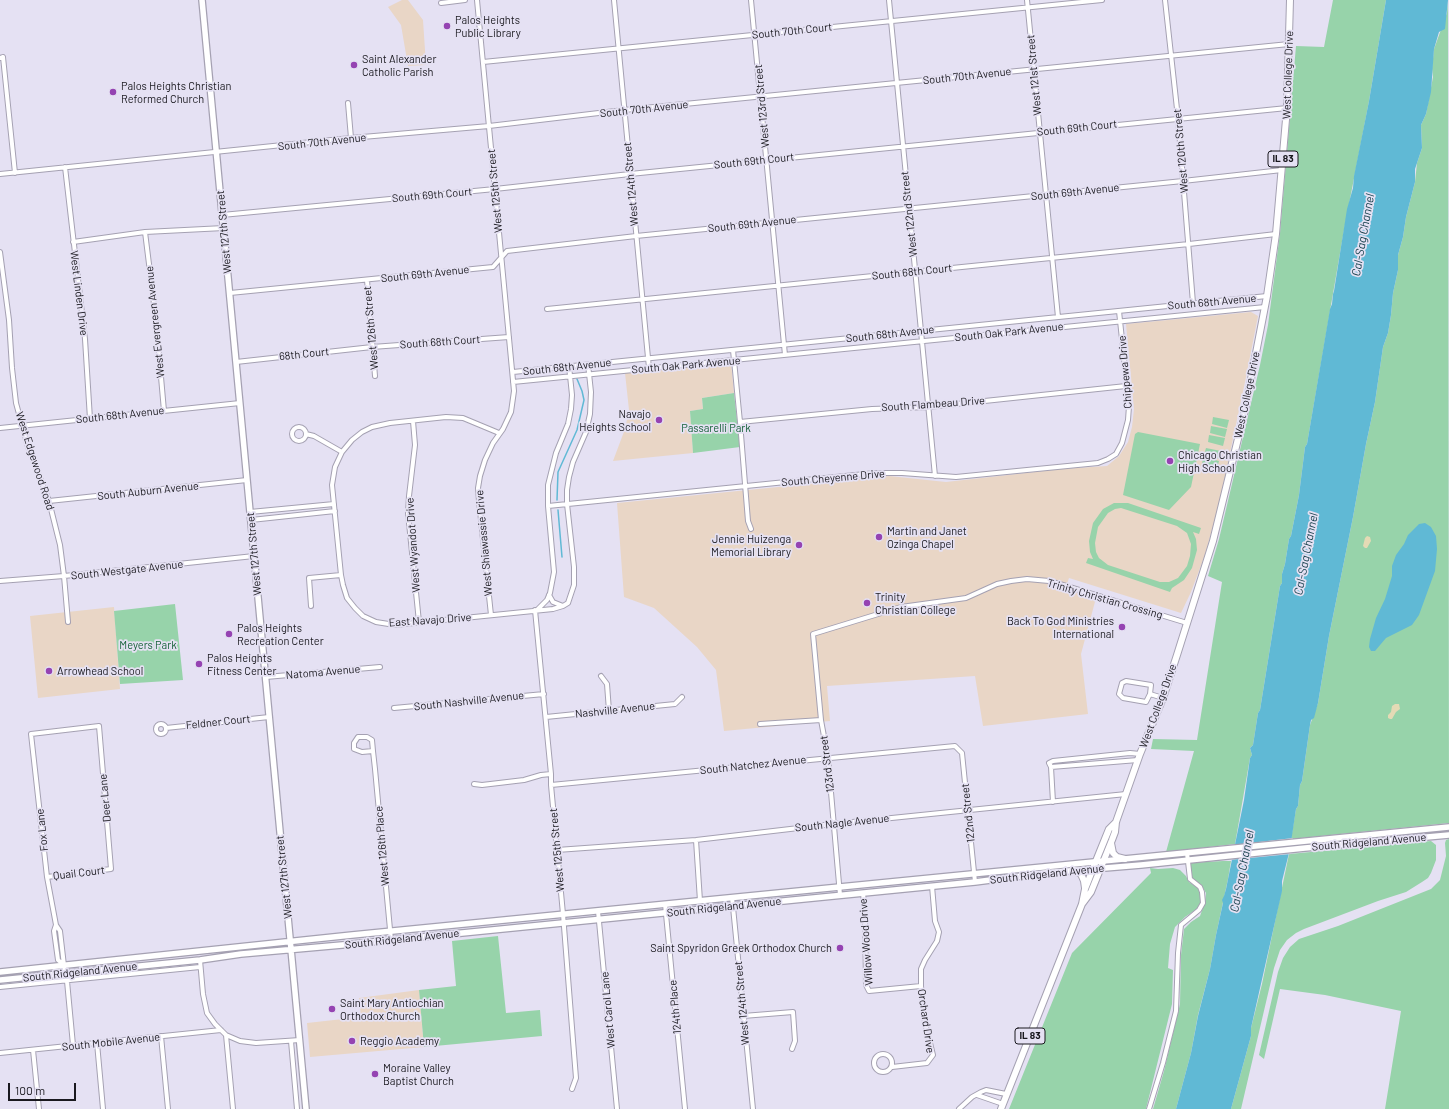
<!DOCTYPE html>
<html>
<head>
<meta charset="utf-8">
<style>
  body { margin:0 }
  #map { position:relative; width:1449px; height:1109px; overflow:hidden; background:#e5e1f3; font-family:Barlow,sans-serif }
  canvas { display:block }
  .scale { position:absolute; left:8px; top:1083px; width:68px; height:18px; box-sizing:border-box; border:2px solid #1a191f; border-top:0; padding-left:5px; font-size:12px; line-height:14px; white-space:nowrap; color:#1a191f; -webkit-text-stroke:3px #e5e1f3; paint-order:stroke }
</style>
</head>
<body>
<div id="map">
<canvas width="1449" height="1109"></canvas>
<div class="scale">100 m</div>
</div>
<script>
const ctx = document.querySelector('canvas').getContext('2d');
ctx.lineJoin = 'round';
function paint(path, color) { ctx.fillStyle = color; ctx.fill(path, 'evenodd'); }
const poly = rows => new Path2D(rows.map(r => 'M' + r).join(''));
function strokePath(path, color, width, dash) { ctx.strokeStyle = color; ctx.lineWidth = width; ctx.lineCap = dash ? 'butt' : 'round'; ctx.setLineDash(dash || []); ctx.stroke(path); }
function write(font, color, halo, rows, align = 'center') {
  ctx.font = font + ' Barlow,sans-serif'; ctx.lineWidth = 3.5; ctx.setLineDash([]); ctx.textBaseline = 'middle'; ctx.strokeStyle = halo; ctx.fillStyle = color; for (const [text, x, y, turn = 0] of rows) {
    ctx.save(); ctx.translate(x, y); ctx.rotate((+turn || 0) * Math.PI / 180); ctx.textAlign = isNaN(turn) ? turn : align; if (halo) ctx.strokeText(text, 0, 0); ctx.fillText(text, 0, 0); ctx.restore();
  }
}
paint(poly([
  [402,0,408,0,423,20,426,65,408,66,401,25,388,7],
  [1251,312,1258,316,1245,382,1220,500,1205,555,1191,592,1181,613,1069,578,1065,590,1096,598,1081,654,1088,714,983,726,975,676,827,686,830,721,724,731,716,670,697,647,654,608,624,597,617,503,889,476,946,482,1061,469,1107,466,1119,456,1128,442,1132,427,1134,409,1126,324],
  [731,363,734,393,702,398,703,409,690,411,693,453,613,461,625,429,629,410,625,373],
  [114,607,120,689,38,698,30,616],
  [419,990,424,1047,310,1057,307,1023,361,1017,359,998]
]), '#e9d6c6');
paint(poly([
  [1333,0,1386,0,1369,101,1344,230,1307,444,1305,447,1299,495,1291,536,1289,539,1285,564,1282,574,1282,583,1280,586,1260,710,1258,713,1253,745,1250,748,1252,755,1250,758,1235,844,1166,852,1194,751,1151,749,1153,739,1197,740,1222,582,1208,576,1219,539,1260,365,1268,325,1280,233,1296,46,1324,47],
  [1448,0,1449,823,1291,839,1296,809,1298,806,1300,785,1302,781,1310,725,1318,703,1329,636,1353,517,1366,444,1375,402,1383,347,1388,333,1391,315,1393,293,1398,270,1398,255,1403,237,1406,217,1415,182,1417,163,1422,148,1421,125,1426,114,1433,77,1432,68,1434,49,1447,13],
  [734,393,740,447,693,453,690,411,703,409,702,398],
  [1213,417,1229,420,1227,428,1212,424],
  [1211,426,1227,429,1225,437,1210,433],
  [1138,432,1200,444,1191,487,1169,510,1123,495,1135,434],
  [1209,435,1225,438,1223,446,1208,442],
  [1206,448,1221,451,1220,459,1204,455],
  [1203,457,1219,461,1217,468,1202,465],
  [1114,503,1128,503,1201,528,1199,534,1193,532,1196,539,1197,550,1192,568,1184,580,1172,588,1170,592,1086,563,1088,558,1093,559,1090,552,1089,541,1093,523,1103,509],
  [1121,508,1177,526,1187,533,1191,544,1190,556,1187,566,1178,578,1169,582,1160,582,1108,565,1099,558,1096,552,1095,543,1098,527,1108,513,1115,509],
  [175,604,183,680,120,684,114,611],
  [1449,839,1449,1109,1385,1109,1401,1011,1325,995,1280,989,1264,1059,1259,1055,1278,972,1283,958,1290,947,1299,939,1338,926,1431,889,1440,880,1446,856,1445,843,1446,840],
  [1431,841,1436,845,1436,860,1431,873,1428,878,1422,882,1406,892,1378,901,1304,929,1296,933,1287,940,1280,950,1274,968,1241,1109,1231,1109,1251,1036,1251,1028,1262,984,1289,854],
  [1223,861,1231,861,1228,879,1216,935,1210,969,1198,1015,1191,1053,1176,1109,1153,1109,1164,1071,1180,1004,1181,955,1184,929,1191,922,1200,916,1205,902,1206,893,1203,888,1192,878,1188,863],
  [1150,868,1158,869,1173,868,1180,870,1186,876,1189,882,1198,888,1202,897,1201,902,1197,909,1185,917,1175,927,1170,944,1168,968,1173,970,1172,1004,1146,1109,1009,1109,1072,953,1151,873],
  [498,936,506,1013,540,1010,542,1036,424,1047,419,990,456,986,452,941]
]), '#97d3aa');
paint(poly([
  [1367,536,1370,537,1371,541,1367,548,1365,548,1363,546,1365,538],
  [1395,704,1399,704,1400,709,1396,712,1392,719,1390,719,1388,718,1388,715,1391,712,1392,706]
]), '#e4dab5');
paint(poly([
  [1386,0,1448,0,1445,29,1439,32,1434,49,1431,92,1426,114,1421,125,1422,148,1415,169,1415,182,1406,217,1403,237,1398,255,1398,270,1393,293,1391,315,1388,333,1383,347,1375,402,1366,444,1353,517,1329,636,1318,703,1314,718,1311,720,1310,725,1302,781,1300,785,1298,806,1296,809,1290,849,1282,881,1282,891,1251,1028,1251,1036,1231,1109,1176,1109,1191,1053,1198,1016,1210,969,1216,935,1223,903,1222,900,1224,896,1226,889,1244,800,1250,758,1252,755,1250,748,1253,745,1258,713,1260,710,1280,586,1282,583,1282,574,1285,564,1289,539,1291,536,1299,495,1305,447,1307,444,1330,309,1332,304,1333,294,1334,291,1347,209,1353,188,1354,176,1369,101],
  [1425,523,1431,527,1436,536,1437,549,1435,571,1419,615,1412,625,1386,638,1375,651,1371,651,1369,647,1370,639,1376,618,1385,599,1392,576,1392,566,1396,555,1404,544,1408,535,1419,524]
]), '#60b9d5');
paint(poly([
  [1293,838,1291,854,1229,860,1233,845]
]), '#e5e1f3');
strokePath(poly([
  [557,500,558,472,577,430,584,400,582,391,577,379],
  [558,510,562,557]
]), '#60b9d5', 1.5);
const street = poly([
  [477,0,514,391,511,412,503,429,493,443,485,460,480,476,478,488,479,501,491,615],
  [614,0,649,368],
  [751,0,785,355],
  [889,0,935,476],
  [1027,0,1058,317],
  [1165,0,1178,118,1193,303],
  [441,3,465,0],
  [0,58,3,57,15,173],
  [483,62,1102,0],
  [348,103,351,138],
  [65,167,85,339,90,419],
  [0,174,351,138,489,126,624,110,1289,44],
  [222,215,495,189,630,174,1287,108],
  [145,232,156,320,164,411],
  [73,242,145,232,224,228],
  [0,252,9,320,12,368,16,403,28,447,49,501,60,545,64,576,68,622],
  [367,280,375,376],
  [230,293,493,267,507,251,636,236,1183,181,1282,170],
  [547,309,1189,244,1276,234],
  [733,350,740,422,748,521,751,529],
  [236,362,372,347,509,337],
  [513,372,1267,296],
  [513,382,1265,307],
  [413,421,415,445,409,496,408,513,419,622],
  [740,422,872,409,928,407,1126,386],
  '292 434a7 7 0 1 1 14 0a7 7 0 1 1-14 0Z',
  [0,428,240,403],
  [499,433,463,418,446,417,390,423,372,427,362,432,352,440,342,452,335,467,332,485,341,575,343,585,347,598,355,608,363,616,376,622,395,625,553,609,563,606,568,603,574,585,574,567,567,504,567,490,569,477,573,462,586,432,590,414,591,392,588,364],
  [306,434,314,436,342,452],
  [49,501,247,480],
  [548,506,875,473,902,473,956,477,1098,463,1108,459,1116,454,1122,443,1128,420,1129,406,1119,311],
  [250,512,334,504],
  [251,520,335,511],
  [0,581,64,576,254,556],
  [549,595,553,602,563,606],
  [311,606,309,578,341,575],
  [538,609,547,600,550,593,554,572,548,506,548,485,556,453,568,424,571,409,572,395,569,366],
  [535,610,551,774,551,785,563,914,576,1078,572,1089],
  [601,676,607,684,609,711],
  [266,677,380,667],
  [1150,694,1146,702,1123,698,1119,694,1122,683,1126,681,1151,685,1150,694,1163,698],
  [394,708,544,694],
  [546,717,675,704,682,697],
  '156 729a5 5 0 1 1 10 0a5 5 0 1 1-10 0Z',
  [760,724,821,720],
  [166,728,269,717],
  [373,751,362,752,354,749,354,743,358,737,367,737,372,740,373,751,375,769,391,940],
  [1051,767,1138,760],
  [474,784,482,785,524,780,541,775,551,774],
  [551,785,955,746,962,753,975,882],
  [1053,802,1051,767,1049,763,1053,761,1130,753,1140,754],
  [696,840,700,901],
  [557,850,696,840,833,824,1126,794],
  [47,877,111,869,99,726,31,734,47,877,56,925,60,931,65,974],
  [863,893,865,915,866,985,869,991,921,986],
  [840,895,828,758,821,720,813,634,901,607,966,598,997,584,1011,581,1027,579,1049,581,1063,585,1187,623],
  [732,897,753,1109],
  [665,904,685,1109],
  [598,911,617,1109],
  [56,925,54,931,58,960,64,965],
  [200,960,203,994,207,1013,215,1024,226,1035,233,1109],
  [67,981,73,1045],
  [0,987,200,967],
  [743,1016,793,1012,795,1041,792,1049],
  [226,1035,240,1041,256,1043,300,1040],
  [161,1036,168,1109],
  [291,1041,297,1109],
  [97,1043,103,1109],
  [33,1050,39,1109],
  [0,1053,221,1030],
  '874 1063a9 9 0 1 1 18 0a9 9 0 1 1-18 0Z',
  [892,1067,927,1063,933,1055,925,1023,921,986,921,969,925,960,937,941,939,932,935,921,932,886],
  [977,1095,1003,1104],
  [959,1109,972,1097,981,1092,986,1090,1006,1094],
  [1149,1109,1163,1063,1176,1011,1178,953,1181,925,1199,910,1203,903,1202,892,1200,887,1190,879,1187,853]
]);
const secondary = poly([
  [202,0,306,1109],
  [0,972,352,935,1449,827],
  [0,980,200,960,241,954,342,945,733,906,975,882,1045,873,1141,865,1305,848,1449,835]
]);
const primary = poly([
  [1111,843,1113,853,1117,857,1125,859],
  [1074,870,1081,874,1084,881,1085,888],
  [1082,904,1091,892,1112,840,1115,832,1116,822,1140,754,1163,698,1177,655,1213,541,1245,410,1267,296,1276,234,1287,108,1290,0],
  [1001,1109,1082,904,1085,889,1096,861,1109,829,1116,822]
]);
strokePath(street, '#a5a1b2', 6);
strokePath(secondary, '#a5a1b2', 8);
strokePath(primary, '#a5a1b2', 8);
strokePath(street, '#fff', 4);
strokePath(secondary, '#fff', 5.5);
strokePath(primary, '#fff', 6);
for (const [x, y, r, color] of [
  [447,26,4,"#9543b2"],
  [354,65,4,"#9543b2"],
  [113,92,4,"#9543b2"],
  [659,420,4,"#9543b2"],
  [1170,461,4,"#9543b2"],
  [879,537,4,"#9543b2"],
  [799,545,4,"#9543b2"],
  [867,603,4,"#9543b2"],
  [1122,627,4,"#9543b2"],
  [229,634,4,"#9543b2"],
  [199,664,4,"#9543b2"],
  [49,671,4,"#9543b2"],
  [840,948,4,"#9543b2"],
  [332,1009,4,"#9543b2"],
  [352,1041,4,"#9543b2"],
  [375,1074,4,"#9543b2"]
]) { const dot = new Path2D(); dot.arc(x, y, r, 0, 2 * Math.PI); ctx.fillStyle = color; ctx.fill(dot); strokePath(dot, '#e5e1f3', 1.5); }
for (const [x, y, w] of [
  [1283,159,30],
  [1030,1036,30]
]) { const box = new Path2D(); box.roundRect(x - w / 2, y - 8, w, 16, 3); ctx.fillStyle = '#e5e1f3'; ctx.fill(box); strokePath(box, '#1a191f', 1); }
write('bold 10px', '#1a191f', null, [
  ["IL 83",1283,159],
  ["IL 83",1030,1036]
]);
write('11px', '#1a191f', '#e5e1f3', [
  ["Palos Heights",455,20],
  ["Public Library",455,33],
  ["Saint Alexander",362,59],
  ["Catholic Parish",362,72],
  ["Palos Heights Christian",121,86],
  ["Reformed Church",121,99],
  ["Navajo",651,414,"right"],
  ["Heights School",651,427,"right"],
  ["Chicago Christian",1178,455],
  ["High School",1178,468],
  ["Martin and Janet",887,531],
  ["Ozinga Chapel",887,544],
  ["Jennie Huizenga",791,539,"right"],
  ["Memorial Library",791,552,"right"],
  ["Trinity",875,597],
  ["Christian College",875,610],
  ["Back To God Ministries",1114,621,"right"],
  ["International",1114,634,"right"],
  ["Palos Heights",237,628],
  ["Recreation Center",237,641],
  ["Palos Heights",207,658],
  ["Fitness Center",207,671],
  ["Arrowhead School",57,671],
  ["Saint Spyridon Greek Orthodox Church",832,948,"right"],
  ["Saint Mary Antiochian",340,1003],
  ["Orthodox Church",340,1016],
  ["Reggio Academy",360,1041],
  ["Moraine Valley",383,1068],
  ["Baptist Church",383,1081]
], 'left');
write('11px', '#1a191f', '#e5e1f3', [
  ["South 70th Court",792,31,-6],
  ["West 121st Street",1034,75,-95],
  ["West College Drive",1288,75,-88],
  ["South 70th Avenue",967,76,-6],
  ["West 123rd Street",762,106,-95],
  ["South 70th Avenue",644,109,-6],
  ["South 69th Court",1077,128,-6],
  ["South 70th Avenue",322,142,-6],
  ["West 120th Street",1181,151,-95],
  ["South 69th Court",754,161,-6],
  ["West 124th Street",631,184,-95],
  ["West 125th Street",495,191,-95],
  ["South 69th Avenue",1075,192,-6],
  ["South 69th Court",432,195,-5],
  ["West 122nd Street",909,214,-96],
  ["South 69th Avenue",752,224,-6],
  ["West 127th Street",224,232,-95],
  ["South 68th Court",912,272,-6],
  ["South 69th Avenue",425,274,-6],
  ["West Linden Drive",79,293,83],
  ["South 68th Avenue",1212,302,-5],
  ["West Evergreen Avenue",155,322,-96],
  ["West 126th Street",371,328,-95],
  ["South Oak Park Avenue",1009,332,-6],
  ["South 68th Avenue",890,334,-6],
  ["South 68th Court",440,342,-4],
  ["68th Court",304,354,-6],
  ["South Oak Park Avenue",686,365,-5],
  ["South 68th Avenue",567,367,-6],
  ["Chippewa Drive",1125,372,-95],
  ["West College Drive",1247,395,-78],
  ["South Flambeau Drive",933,404,-4],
  ["South 68th Avenue",120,415,-6],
  ["West Edgewood Road",35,461,72],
  ["South Cheyenne Drive",833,478,-5],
  ["South Auburn Avenue",148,491,-6],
  ["West Shiawassie Drive",484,543,-95],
  ["West Wyandot Drive",413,545,-94],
  ["West 127th Street",254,554,-95],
  ["South Westgate Avenue",127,570,-6],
  ["Trinity Christian Crossing",1105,599,16],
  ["East Navajo Drive",430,620,-4],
  ["Natoma Avenue",323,672,-5],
  ["South Nashville Avenue",469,701,-6],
  ["West College Drive",1158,706,-70],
  ["Nashville Avenue",615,710,-6],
  ["Feldner Court",218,722,-6],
  ["123rd Street",827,764,-97],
  ["South Natchez Avenue",753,765,-6],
  ["Deer Lane",105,798,-95],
  ["122nd Street",968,813,-96],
  ["South Nagle Avenue",842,823,-6],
  ["Fox Lane",42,830,-96],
  ["South Ridgeland Avenue",1369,842,-5],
  ["West 126th Place",382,846,-95],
  ["West 125th Street",557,850,-95],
  ["Quail Court",79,873,-7],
  ["South Ridgeland Avenue",1047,874,-6],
  ["West 127th Street",284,877,-96],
  ["South Ridgeland Avenue",724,907,-6],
  ["South Ridgeland Avenue",402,939,-6],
  ["Willow Wood Drive",866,942,-94],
  ["South Ridgeland Avenue",80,972,-6],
  ["West 124th Street",742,1003,-95],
  ["124th Place",675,1007,-95],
  ["West Carol Lane",608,1010,-95],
  ["Orchard Drive",926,1021,82],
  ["South Mobile Avenue",111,1042,-6]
]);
write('11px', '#146137', '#e5e1f3', [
  ["Passarelli Park",716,428],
  ["Meyers Park",148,645]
]);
write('italic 12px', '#17404c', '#e5e1f3', [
  ["Cal-Sag Channel",1363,235,-80],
  ["Cal-Sag Channel",1306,554,-79],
  ["Cal-Sag Channel",1242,871,-79]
]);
</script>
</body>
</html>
